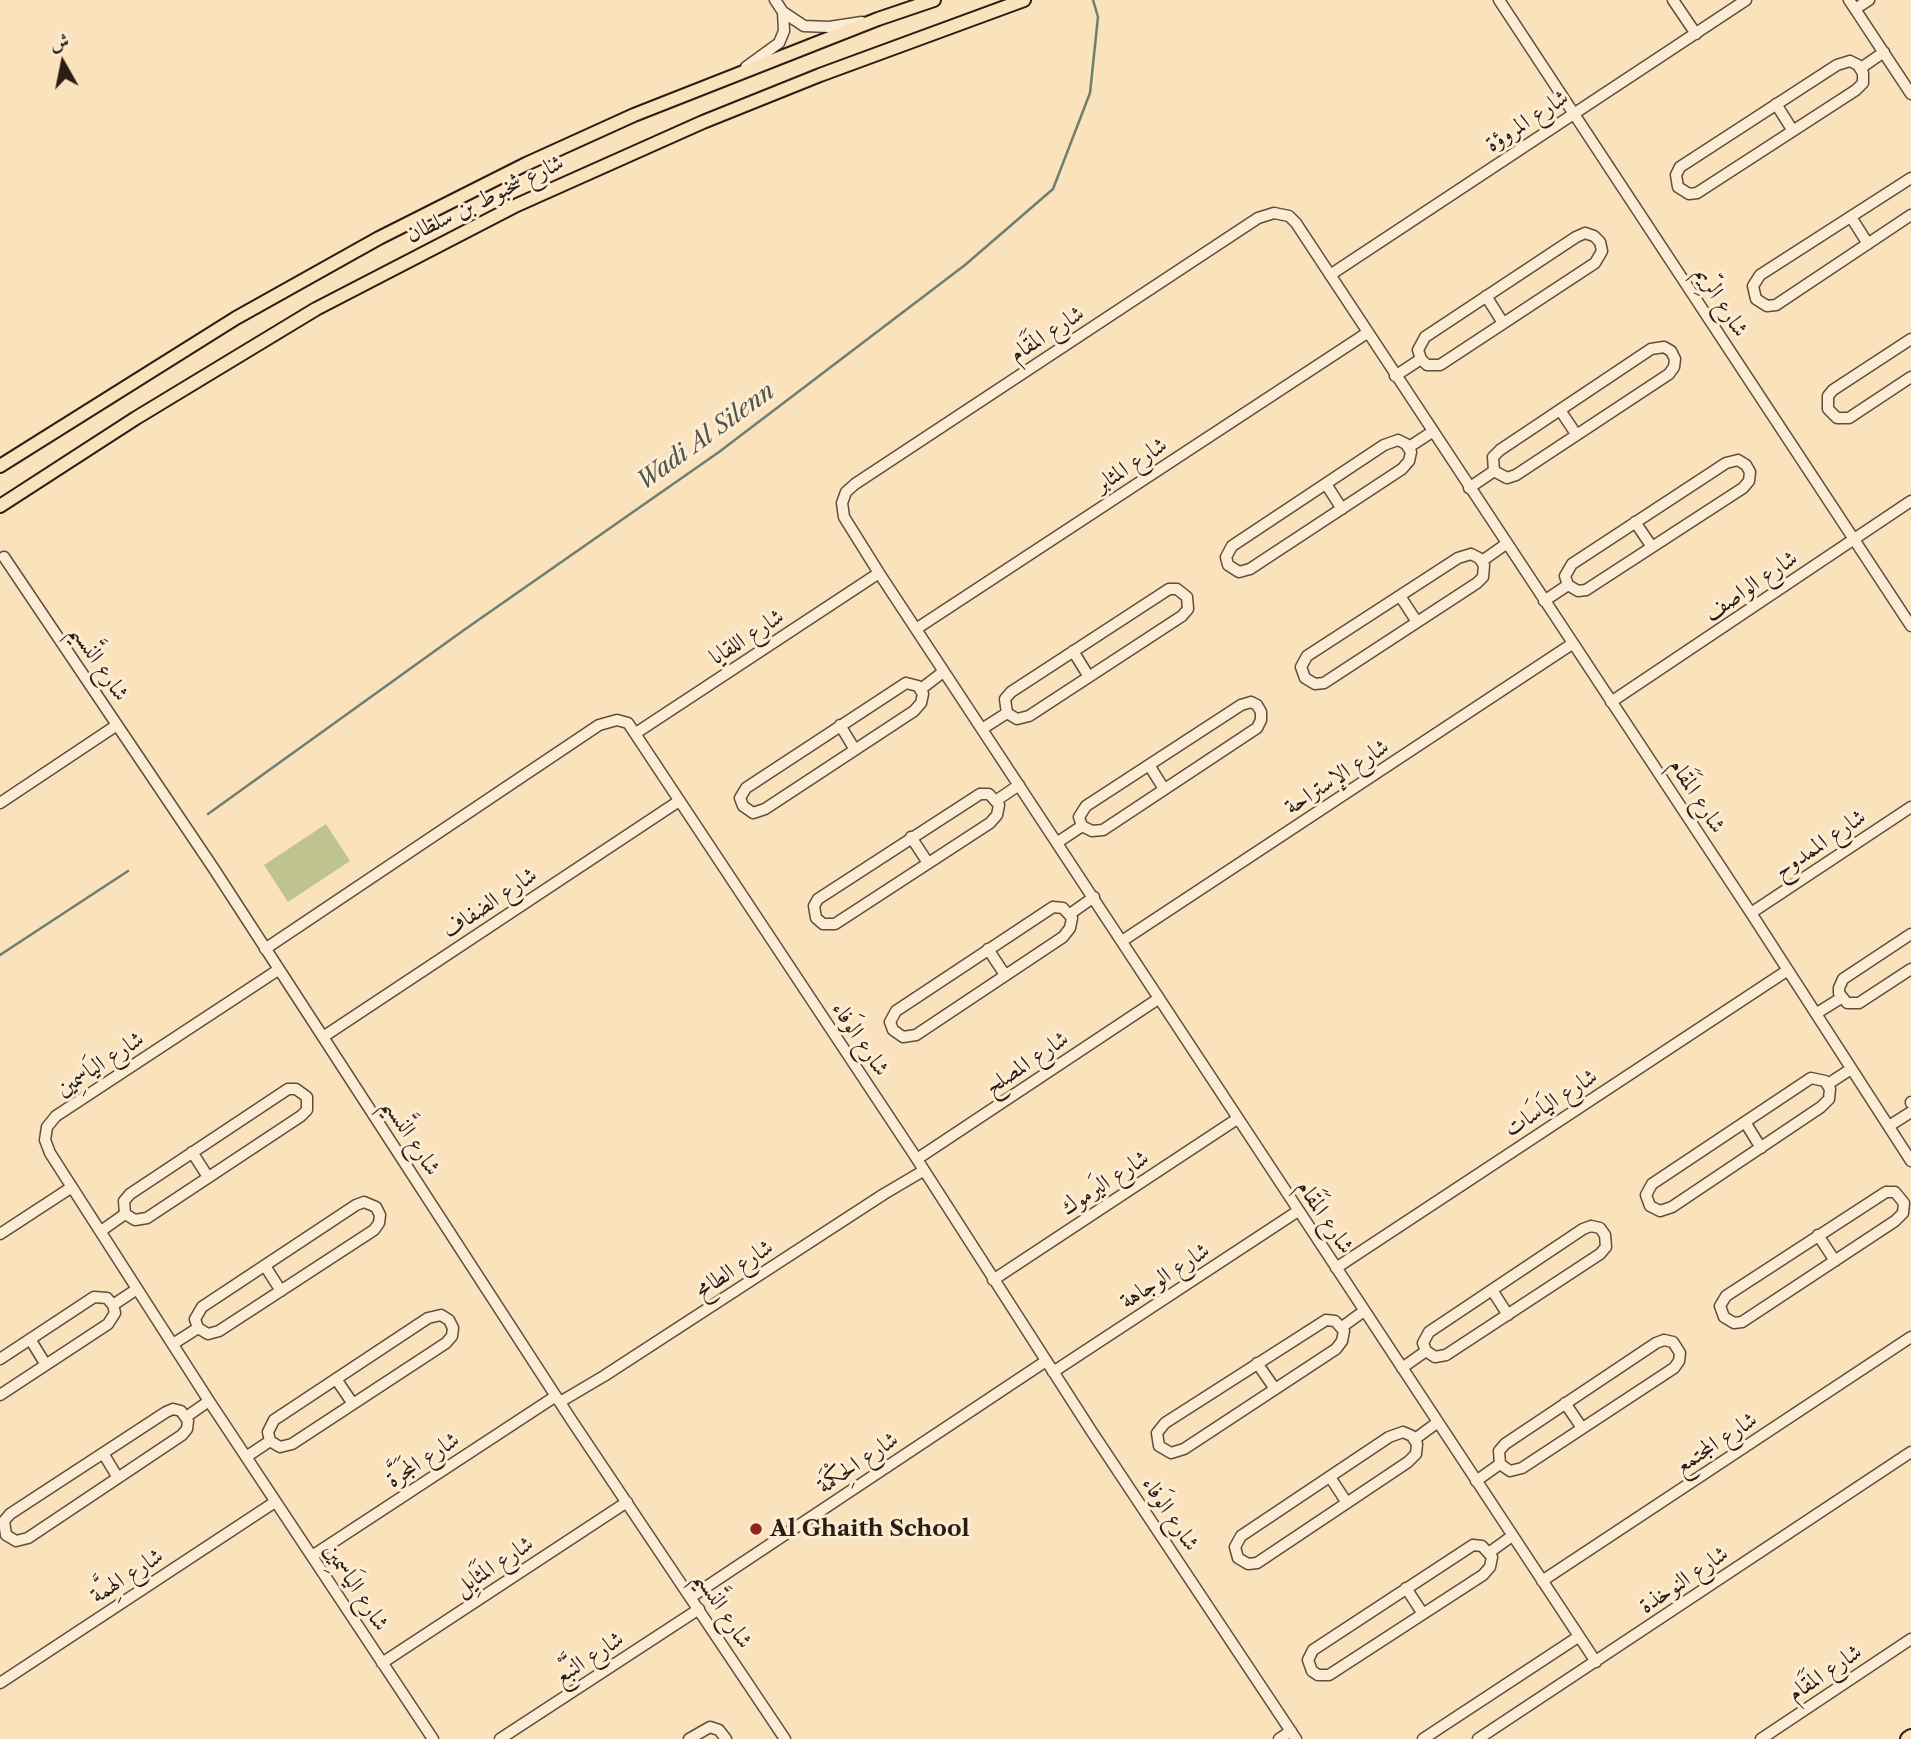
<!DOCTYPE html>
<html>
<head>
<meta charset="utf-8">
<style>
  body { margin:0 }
  #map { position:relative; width:1911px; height:1739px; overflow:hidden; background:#fae2bd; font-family:"Libre Caslon Text",Amiri,serif }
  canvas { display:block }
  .north { position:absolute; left:28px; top:28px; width:70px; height:70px; -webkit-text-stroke:5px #fcecd4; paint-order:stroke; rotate:351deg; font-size:19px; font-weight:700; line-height:28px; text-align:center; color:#291d14 }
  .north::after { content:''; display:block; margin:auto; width:24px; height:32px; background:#291d14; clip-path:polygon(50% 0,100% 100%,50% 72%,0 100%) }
</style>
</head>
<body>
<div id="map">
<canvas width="1911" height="1739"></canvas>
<div class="north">ش</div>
</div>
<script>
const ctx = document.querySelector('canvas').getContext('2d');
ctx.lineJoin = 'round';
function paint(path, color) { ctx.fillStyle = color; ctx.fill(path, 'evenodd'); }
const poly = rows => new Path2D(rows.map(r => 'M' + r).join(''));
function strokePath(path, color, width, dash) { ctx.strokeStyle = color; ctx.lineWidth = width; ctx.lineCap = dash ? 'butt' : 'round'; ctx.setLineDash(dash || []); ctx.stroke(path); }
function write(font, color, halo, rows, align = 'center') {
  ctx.font = font + ' "Libre Caslon Text",Amiri,serif'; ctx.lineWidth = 6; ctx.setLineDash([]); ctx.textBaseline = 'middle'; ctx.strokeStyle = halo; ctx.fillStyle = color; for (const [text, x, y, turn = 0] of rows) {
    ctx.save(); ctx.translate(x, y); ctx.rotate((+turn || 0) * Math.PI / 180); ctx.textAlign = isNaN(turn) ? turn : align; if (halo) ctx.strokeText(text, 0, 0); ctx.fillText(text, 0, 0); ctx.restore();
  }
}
paint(poly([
  [326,824,350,861,288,902,264,865]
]), '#bfc390');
strokePath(poly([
  [208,814,464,630,719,452,965,265,1053,189,1090,93,1098,17,1093,0],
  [0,955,128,871]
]), '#707e70', 2.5);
const minor = poly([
  [775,0,783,12,804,26,829,27,862,22],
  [1499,0,1911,626],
  [1673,0,1696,34],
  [1849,0,1911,94],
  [1855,9,1869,0],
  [1850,61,1858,65,1863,73,1863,83,1856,90,1697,193,1689,194,1678,187,1676,175,1680,167,1837,65,1850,61],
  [746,67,779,43,784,31,783,12],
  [1861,68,1884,52],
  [1776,104,1793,131],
  [1911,178,1760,275,1753,286,1756,299,1767,306,1776,305,1911,215],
  [1851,217,1868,244],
  [1585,233,1594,236,1600,242,1602,251,1595,263,1440,365,1427,365,1421,359,1418,350,1425,337,1576,237,1585,233],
  [1330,275,1746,0],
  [1486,296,1503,323],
  [1911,339,1833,390,1828,396,1828,409,1837,418,1849,418,1911,377],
  [1664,347,1671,351,1675,359,1674,367,1669,374,1516,475,1507,478,1494,471,1493,457,1500,450,1651,349,1664,347],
  [1395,376,1421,359],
  [1560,410,1576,434],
  [1398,440,1406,444,1411,452,1409,461,1402,469,1250,569,1239,572,1228,565,1226,557,1232,546,1384,445,1398,440],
  [1409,447,1432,432],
  [1738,460,1746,465,1750,472,1749,481,1743,488,1586,590,1578,591,1568,585,1565,576,1572,564,1726,463,1738,460],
  [1326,484,1342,509],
  [1469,488,1494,471],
  [1635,522,1652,547],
  [1471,554,1479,558,1484,565,1483,577,1477,583,1324,683,1315,684,1305,678,1301,667,1307,656,1458,558,1471,554],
  [4,557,214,869,572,1421,785,1739],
  [1482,561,1506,544],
  [1169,589,1177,589,1187,597,1188,609,1182,616,1029,716,1017,719,1007,713,1005,699,1011,692,1169,589],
  [1400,596,1417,622],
  [1544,601,1568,585],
  [916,629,1367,333],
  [1073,651,1089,677],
  [906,683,918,686,923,694,921,703,914,711,765,809,753,813,743,806,740,798,746,788,906,683],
  [921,689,943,672],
  [1251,702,1257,705,1261,712,1261,720,1257,728,1103,830,1092,831,1082,826,1079,817,1086,806,1241,705,1251,702],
  [1611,702,1911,501],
  [840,725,855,750],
  [982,729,1007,713],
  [636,733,879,573],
  [1149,765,1164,789],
  [980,794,989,794,999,805,997,815,990,823,835,924,823,924,816,918,814,906,818,899,980,794],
  [997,800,1019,785],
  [0,803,117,725],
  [911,837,928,863],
  [1058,842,1082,826],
  [1053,907,1063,908,1072,918,1070,928,1063,937,916,1035,903,1037,893,1030,890,1022,896,1011,1053,907],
  [1751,913,1911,807],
  [1070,914,1094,897],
  [1911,934,1843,979,1839,988,1839,993,1847,1003,1859,1003,1911,969],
  [1122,941,1572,644],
  [265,949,599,725,617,720,628,723,913,1153,1092,1432,1296,1739],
  [988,949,1005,975],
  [278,970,56,1116,47,1127,45,1140,50,1153,209,1401,433,1739],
  [1817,1013,1841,998],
  [323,1037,679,801],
  [1811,1078,1825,1081,1830,1089,1829,1099,1821,1107,1672,1207,1660,1211,1650,1206,1646,1195,1652,1184,1811,1078],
  [1828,1084,1851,1069],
  [288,1089,296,1089,307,1097,307,1110,301,1116,147,1218,135,1220,125,1214,124,1201,130,1194,288,1089],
  [1911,1102,1911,1103],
  [1745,1122,1761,1148],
  [1889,1126,1911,1112],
  [192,1152,208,1177],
  [917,1159,1158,999],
  [1886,1192,1895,1192,1904,1203,1903,1213,1895,1221,1742,1322,1734,1323,1724,1317,1720,1306,1726,1296,1886,1192],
  [364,1202,376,1207,380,1215,379,1223,374,1230,219,1331,208,1334,198,1328,195,1319,202,1307,356,1205,364,1202],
  [1591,1226,1600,1228,1605,1235,1606,1247,1600,1254,1446,1355,1435,1357,1426,1351,1423,1343,1429,1332,1583,1229,1591,1226],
  [101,1231,125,1214],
  [0,1234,72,1187],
  [1818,1235,1835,1261],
  [265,1266,281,1291],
  [1336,1268,1788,970],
  [993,1280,1237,1119],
  [1492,1290,1508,1315],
  [113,1305,137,1289],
  [441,1315,449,1320,453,1328,452,1336,446,1343,292,1444,280,1447,270,1441,268,1432,274,1420,428,1318,441,1315],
  [1326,1320,1335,1321,1344,1331,1342,1341,1336,1349,1184,1449,1171,1453,1159,1446,1157,1433,1165,1423,1326,1320],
  [1342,1327,1364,1311],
  [30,1339,46,1365],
  [1664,1340,1673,1342,1680,1353,1679,1361,1674,1368,1522,1468,1510,1471,1500,1464,1499,1451,1505,1444,1656,1343,1664,1340],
  [173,1344,198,1328],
  [0,1359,94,1297,107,1298,113,1305,115,1313,108,1324,0,1395],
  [1257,1363,1275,1389],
  [1402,1368,1426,1351],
  [1053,1372,1298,1211],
  [336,1379,353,1404],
  [560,1402,604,1376,884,1194,923,1171],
  [1565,1403,1582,1428],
  [173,1409,181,1411,188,1421,187,1429,182,1435,28,1538,16,1541,6,1535,4,1521,10,1514,166,1412,173,1409],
  [186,1417,209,1401],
  [1403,1432,1412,1436,1417,1444,1416,1454,1408,1462,1257,1563,1248,1564,1238,1558,1235,1547,1241,1536,1389,1437,1403,1432],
  [1415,1439,1438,1422],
  [103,1453,118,1478],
  [246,1457,270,1441],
  [1330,1477,1347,1503],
  [1476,1481,1500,1464],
  [1473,1545,1482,1546,1492,1557,1490,1567,1483,1575,1329,1675,1318,1675,1312,1671,1308,1660,1313,1650,1473,1545],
  [1490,1552,1512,1536],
  [312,1556,556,1396],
  [1542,1581,1911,1337],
  [1406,1588,1423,1614],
  [691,1597,1046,1361],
  [1596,1662,879,573,844,517,842,503,846,492,855,484,1258,218,1274,213,1289,216,1296,223,1751,913,1911,1161],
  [382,1663,627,1502],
  [0,1683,275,1502],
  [500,1739,699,1609],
  [689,1739,710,1727,719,1730,726,1739],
  [1279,1739,1291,1731],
  [1423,1739,1578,1637],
  [1478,1739,1911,1452],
  [1761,1739,1911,1639]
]);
const major = poly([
  [0,466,236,318,379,238,526,164,634,115,878,19,934,0],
  [0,506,136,418,316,309,517,205,703,122,820,75,1024,0]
]);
const highway = poly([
  [1908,1739,1911,1737]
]);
strokePath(minor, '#5d4e3e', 13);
strokePath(major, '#291d14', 16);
strokePath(highway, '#291d14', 18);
strokePath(minor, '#fcecd4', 10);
strokePath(major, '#fae2bd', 12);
strokePath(highway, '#fae2bd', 14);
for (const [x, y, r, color] of [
  [756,1529,7,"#8f2418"]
]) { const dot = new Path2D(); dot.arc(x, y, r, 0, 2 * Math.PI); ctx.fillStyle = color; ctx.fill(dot); strokePath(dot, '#fcecd4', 2.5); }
write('23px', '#291d14', '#fcecd4', [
  ["شارع المروؤة",1527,121,-33],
  ["شارع شخبوط بن سلطان",485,199,-26],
  ["شارع الرِّيم",1721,302,57],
  ["شارع المَقَام",1047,334,-33],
  ["شارع المثابر",1131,465,-33],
  ["شارع الواصف",1751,586,-34],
  ["شارع اللقايا",747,637,-33],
  ["شارع النَّسيم",99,663,56],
  ["شارع الإستراحة",1337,777,-33],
  ["شارع المَقَام",1697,796,57],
  ["شارع الممدوح",1820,844,-34],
  ["شارع الضفاف",490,903,-34],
  ["شارع الوَفاء",860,1039,56],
  ["شارع المصلح",1027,1063,-34],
  ["شارع اليَاسمِين",100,1064,-33],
  ["شارع اليَاسَات",1551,1103,-33],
  ["شارع النَّسيم",411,1137,57],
  ["شارع اليَرموك",1105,1183,-33],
  ["شارع المَقَام",1325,1217,56],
  ["شارع الطامح",734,1269,-33],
  ["شارع الوجاهة",1165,1276,-33],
  ["شارع المجتمع",1716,1443,-33],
  ["شارع المَجَرَّة",423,1460,-33],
  ["شارع الحِكْمَة",858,1463,-34],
  ["شارع الوَفاء",1170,1514,56],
  ["شارع المَثَايِل",494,1566,-33],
  ["شارع الهِمَّة",127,1576,-33],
  ["شارع النوخذة",1684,1580,-34],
  ["شارع اليَاسمِين",356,1587,57],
  ["شارع النَّسيم",723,1610,57],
  ["شارع النَّبْع",589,1658,-33],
  ["شارع المَقَام",1825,1673,-34]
]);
write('bold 23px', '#291d14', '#fcecd4', [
  ["Al Ghaith School",770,1529]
], 'left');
write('italic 24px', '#52554a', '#fcecd4', [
  ["Wadi Al Silenn",706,437,-36]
]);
</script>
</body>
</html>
